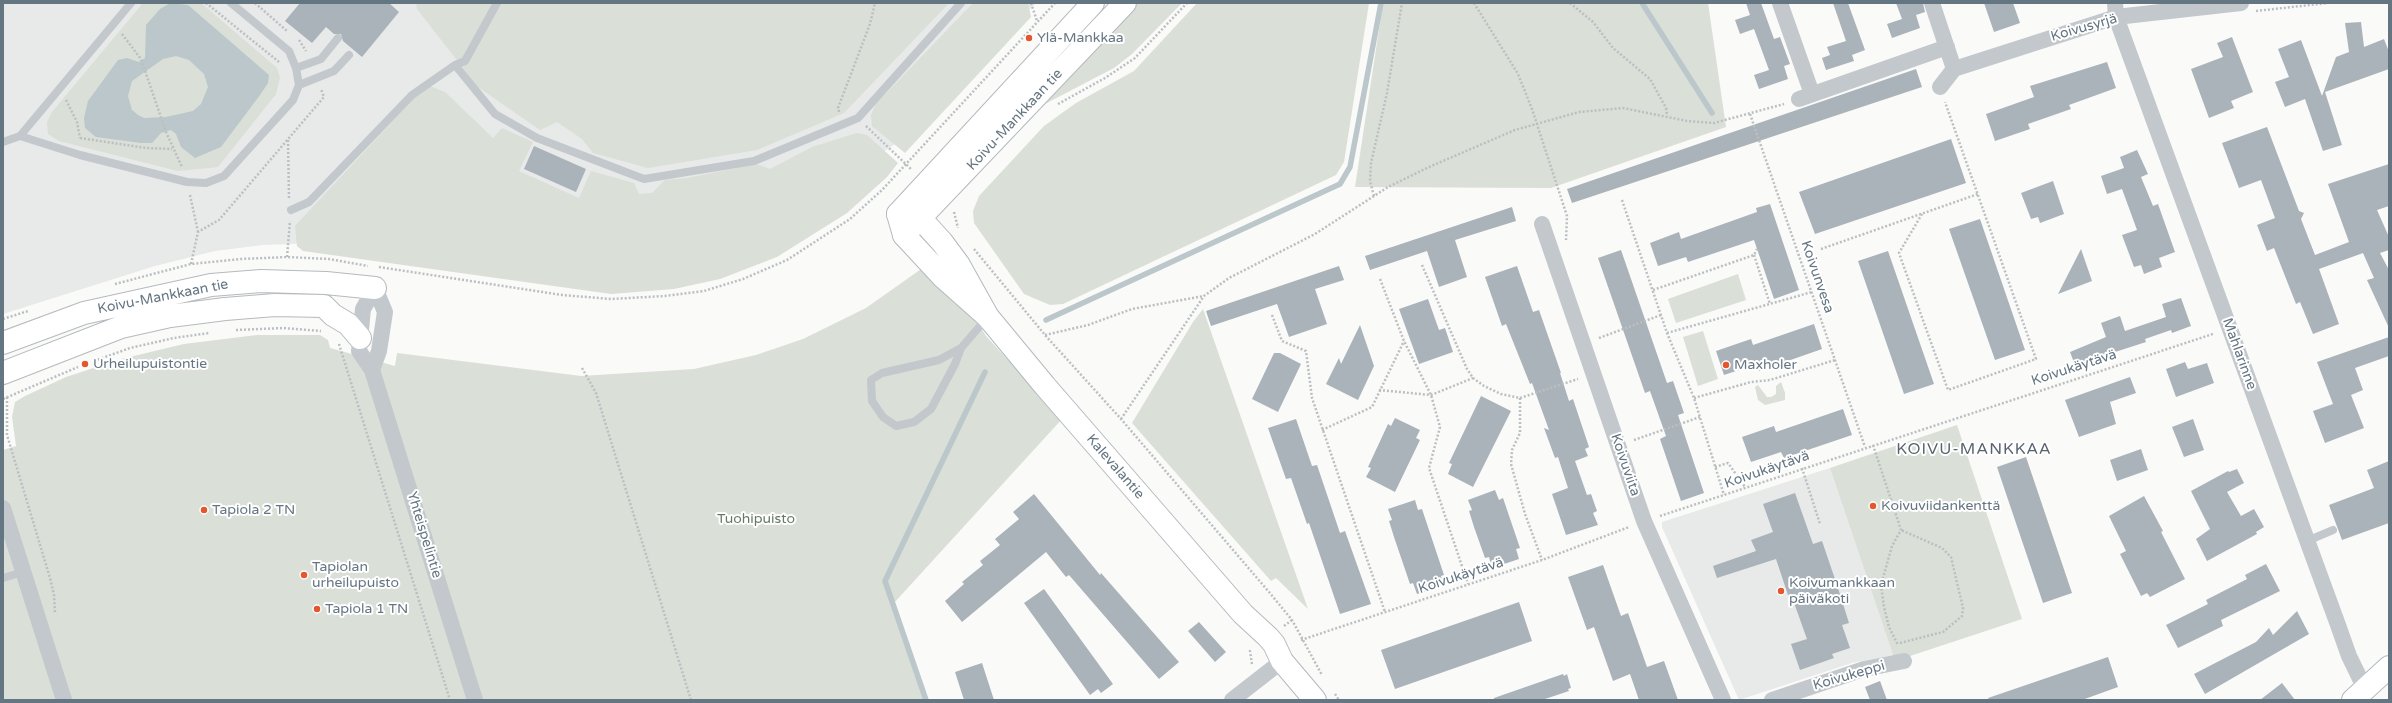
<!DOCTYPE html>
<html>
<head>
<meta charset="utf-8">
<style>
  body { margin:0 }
  #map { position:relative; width:2392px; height:703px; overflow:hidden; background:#fafaf8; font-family:"Varela Round",sans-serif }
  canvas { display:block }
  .frame { position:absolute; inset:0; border:4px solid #657683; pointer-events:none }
</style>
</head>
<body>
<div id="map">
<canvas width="2392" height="703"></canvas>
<div class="frame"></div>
</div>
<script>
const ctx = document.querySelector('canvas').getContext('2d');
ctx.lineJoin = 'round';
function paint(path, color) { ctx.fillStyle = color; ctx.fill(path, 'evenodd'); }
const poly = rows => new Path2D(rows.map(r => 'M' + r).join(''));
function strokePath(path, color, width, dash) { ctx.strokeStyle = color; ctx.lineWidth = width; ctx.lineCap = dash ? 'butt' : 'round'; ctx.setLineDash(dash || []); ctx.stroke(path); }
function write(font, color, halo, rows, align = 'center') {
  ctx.font = font + ' "Varela Round",sans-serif'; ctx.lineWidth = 4; ctx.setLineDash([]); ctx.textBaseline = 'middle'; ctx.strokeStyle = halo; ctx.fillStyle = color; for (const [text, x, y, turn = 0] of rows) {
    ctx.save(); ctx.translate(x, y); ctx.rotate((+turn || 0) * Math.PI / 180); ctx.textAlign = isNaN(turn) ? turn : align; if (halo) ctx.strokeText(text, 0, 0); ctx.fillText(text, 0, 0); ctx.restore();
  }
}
paint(poly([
  [3,3,1036,3,900,141,847,175,321,243,263,245,215,251,155,266,3,314],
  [1830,468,1893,655,1852,663,1739,700,1662,527,1662,522]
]), '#e8e9e9');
paint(poly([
  [143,3,201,3,277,68,280,78,276,94,218,167,178,171,59,141,48,134,47,122,52,112],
  [416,3,949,3,844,113,757,150,648,168,593,153,582,139,557,122,540,130,478,87,417,9],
  [973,3,1028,3,1031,17,905,153,872,126,871,115,876,104],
  [1136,3,1182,3,1132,54,1114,68,1043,105],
  [1197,3,1369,3,1344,162,1336,175,1063,304,1050,305,1024,294,974,223,973,211,979,196,1044,126,1076,103,1134,71],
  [1383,3,1708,3,1726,127,1551,188,1355,187],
  [430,86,445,92,493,138,502,128,533,142,519,171,579,198,591,171,634,183,639,194,652,193,665,180,687,178,756,164,770,169,812,147,857,133,867,135,898,163,887,177,847,213,777,257,720,279,674,289,611,294,303,251,297,246,295,226,419,93],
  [924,267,976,320,986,336,1062,419,894,603,924,700,3,700,3,450,16,446,12,417,15,402,25,396,66,377,121,359,184,344,257,335,320,335,328,340,330,348,395,366,397,353,581,376,694,369,756,355,803,339,866,308],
  [1738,274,1746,300,1676,323,1668,299],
  [1203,309,1308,609,1276,578,1271,581,1132,423,1193,322],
  [1703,331,1718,379,1698,386,1683,337],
  [1781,382,1785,393,1785,400,1765,405,1758,400,1755,387,1758,385,1767,397,1771,397,1776,394,1776,386],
  [1957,425,2022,619,1895,661,1830,468]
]), '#dadfd7');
paint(poly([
  [170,3,188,5,269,75,268,83,260,95,221,147,195,158,181,147,176,134,171,130,161,133,152,143,141,143,96,137,85,128,84,118,88,101,118,60,127,58,139,62,145,58,146,25,160,9],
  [176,56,189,60,204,74,208,87,201,104,193,111,166,117,144,118,138,115,132,110,128,96,132,81,163,59]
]), '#bbc7cb');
strokePath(poly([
  [1642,3,1712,113],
  [1046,320,1340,184,1350,167,1381,3],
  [926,700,885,581,985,372]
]), '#bbc7cb', 5.5);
paint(poly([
  [300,3,389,3,399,12,362,57,343,41,341,34,334,34,326,27,312,43,285,21],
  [1746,3,1761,3,1774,39,1780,37,1790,64,1784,66,1788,79,1759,89,1754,75,1769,70,1754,29,1740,34,1735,20,1750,15],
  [1833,3,1848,3,1865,50,1852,55,1854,61,1826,70,1822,58,1830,55,1827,47,1846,41],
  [1896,3,1923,3,1925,12,1916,15,1920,28,1892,38,1887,24,1902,19],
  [1984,3,2013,3,2020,23,1994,32],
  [2361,22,2364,47,2384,39,2389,52,2389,69,2325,92,2342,145,2323,151,2305,99,2285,107,2275,82,2289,77,2278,49,2301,40,2322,96,2336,57,2349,52,2345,23],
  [2232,37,2253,92,2231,101,2234,108,2209,118,2191,69,2223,57,2217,43],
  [2107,62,2116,88,2069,105,2071,109,2028,124,2030,129,1995,141,1986,114,2034,97,2030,86],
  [1916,69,1922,87,1572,203,1567,189],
  [2267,127,2299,211,2304,213,2301,219,2315,255,2349,242,2328,184,2389,164,2389,206,2377,210,2389,237,2389,250,2380,253,2389,270,2389,328,2367,280,2374,278,2363,253,2319,269,2339,324,2313,334,2300,302,2296,304,2274,248,2267,251,2257,225,2275,218,2261,180,2239,188,2222,143],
  [1951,139,1966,183,1815,234,1799,192],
  [534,146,586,169,576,192,524,169],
  [2137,150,2148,174,2141,177,2153,206,2158,204,2175,252,2159,258,2162,267,2144,274,2141,265,2134,267,2122,235,2137,230,2122,189,2107,194,2101,176,2124,168,2120,157],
  [2053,181,2064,214,2040,223,2038,217,2031,219,2021,193],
  [1770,204,1799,290,1774,299,1754,240,1688,262,1686,257,1658,266,1650,243,1679,232,1681,239,1757,212,1756,208],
  [1512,207,1516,221,1455,240,1467,277,1439,287,1427,251,1370,270,1365,256],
  [1980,219,2025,350,1995,360,1949,229],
  [2081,249,2092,281,2058,294],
  [1621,250,1667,383,1673,381,1684,413,1678,415,1704,493,1681,501,1660,439,1666,436,1650,391,1645,393,1598,258],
  [1888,251,1934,384,1904,394,1858,261],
  [1339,266,1344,280,1315,289,1327,324,1289,337,1277,304,1211,326,1206,311],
  [1517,266,1533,312,1539,310,1561,373,1560,373,1569,401,1573,399,1589,447,1585,449,1588,456,1575,461,1587,495,1591,494,1597,511,1593,513,1598,525,1566,535,1552,494,1568,488,1558,457,1555,458,1544,428,1549,430,1532,383,1530,384,1506,324,1502,326,1485,277],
  [2181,298,2191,326,2172,333,2171,330,2145,339,2146,342,2075,365,2070,352,2106,337,2101,323,2120,316,2125,331,2166,317,2162,304],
  [1428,299,1439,330,1445,328,1453,352,1419,364,1399,309],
  [1814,324,1822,349,1759,371,1757,364,1724,375,1716,351,1751,339,1753,345],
  [1360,325,1374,366,1358,400,1326,384,1339,358,1341,364],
  [2389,337,2389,356,2355,368,2363,390,2351,395,2364,428,2325,443,2313,411,2333,404,2317,362],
  [1274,353,1280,353,1301,364,1278,412,1252,399],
  [2185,362,2188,369,2207,363,2214,383,2176,397,2166,369],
  [2130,377,2136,393,2110,402,2116,424,2079,437,2065,400],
  [1481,396,1511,411,1473,487,1448,474,1452,464,1449,463],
  [1843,409,1852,435,1784,458,1781,452,1751,462,1742,437,1774,426,1776,432],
  [1395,418,1420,430,1416,438,1420,440,1395,492,1366,477,1371,468,1368,467,1382,437,1388,424,1391,426],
  [1296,419,1312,466,1317,465,1340,533,1345,531,1371,604,1340,614,1309,523,1307,524,1291,478,1286,479,1268,428],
  [2193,419,2204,450,2184,457,2172,427],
  [2141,449,2148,470,2117,481,2110,460],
  [2026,457,2072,593,2043,603,1997,467],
  [2389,461,2389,523,2342,540,2329,505,2374,488,2367,470],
  [2237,469,2244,483,2227,492,2241,516,2254,509,2264,527,2256,532,2257,534,2207,561,2196,539,2210,529,2191,491,2228,471,2229,472],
  [1495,490,1499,500,1503,498,1520,548,1516,549,1519,559,1492,568,1489,557,1485,558,1474,527,1469,511,1472,510,1468,500],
  [1795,493,1813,544,1822,541,1837,585,1849,623,1842,625,1850,648,1832,654,1834,658,1800,670,1791,644,1807,639,1793,600,1790,601,1776,559,1717,578,1713,566,1756,551,1751,540,1773,532,1763,504],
  [1034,494,1100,575,1101,573,1179,662,1159,679,1069,575,1066,577,1046,552,962,622,945,601,964,584,962,582,983,565,980,561,1000,545,995,539,1019,519,1013,512],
  [2144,496,2163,531,2161,532,2185,579,2150,597,2147,593,2141,596,2120,554,2126,551,2109,516],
  [1415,500,1418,510,1422,509,1444,575,1441,576,1444,585,1417,594,1413,583,1410,584,1394,537,1389,521,1392,520,1388,509],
  [2266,564,2280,591,2221,620,2223,626,2178,648,2166,625,2208,604,2206,600,2247,579,2245,575],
  [1603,565,1621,616,1628,613,1647,667,1664,661,1678,700,1639,700,1630,674,1613,681,1594,627,1587,630,1568,577],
  [1044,589,1113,684,1101,693,1098,689,1090,695,1024,603],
  [1519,602,1532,641,1395,689,1381,650],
  [2297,611,2309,634,2205,694,2194,674,2256,642,2269,628,2273,635],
  [1199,622,1226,652,1215,662,1188,631],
  [2108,657,2118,687,2082,700,1989,700,1988,698],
  [982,663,994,700,964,700,955,672],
  [1563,674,1564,676,1567,674,1571,688,1568,689,1569,691,1542,700,1494,700,1494,698],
  [1880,681,1887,700,1870,700,1865,687],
  [2282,683,2295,700,2260,700]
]), '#aab3b9');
const secondary = poly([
  [988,317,959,265,942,242,921,219,898,214,904,235,943,277,988,317,1045,386,1243,614,1268,637,1274,644,1282,661,1315,700],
  [2353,700,2389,667]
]);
const primary = poly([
  [898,214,1093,3],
  [904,235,1125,3],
  [3,343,84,313,211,285,261,281,326,283,375,288],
  [3,373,121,327,170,316,225,309,275,305,324,306,333,315,348,324,360,338]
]);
strokePath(secondary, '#b3babf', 24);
strokePath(primary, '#b5babe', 24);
strokePath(poly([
  [206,3,279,62],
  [255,3,287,31],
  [1031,3,1037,21],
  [1474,3,1518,74,1532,109,1567,216,1566,240],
  [1570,3,1593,22,1613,48,1650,79,1666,108,1667,115],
  [2256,11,2328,3],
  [122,34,141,59,166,132,182,167],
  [299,40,306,51],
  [66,100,77,122,80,138],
  [1058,104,1105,78,1135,58,1187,3],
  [839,112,838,108,870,24,875,3],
  [1750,114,1865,447],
  [866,126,912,170],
  [80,138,146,148,172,149],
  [288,140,289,199],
  [190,195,198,232],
  [1374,196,1370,181,1371,163,1387,93,1402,3],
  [1622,200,1667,333,1694,398,1724,495],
  [954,212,958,228],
  [1922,214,1899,253,1948,390,2036,359,1945,102],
  [974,249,1045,335,1121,419,1269,592,1292,620,1322,675],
  [1821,249,1978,194],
  [1754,255,1770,304],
  [287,257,290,221],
  [191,264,198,232,219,220,324,97,321,89],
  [1422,265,1467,369,1473,378,1484,386,1501,394,1520,398,1578,379],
  [379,267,562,295,611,299,665,296,704,291,743,279,787,260,850,219,882,190,1055,3],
  [1380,279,1404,341,1431,395,1440,427,1429,468,1468,584],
  [115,284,191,264,241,259,287,257,329,259,368,266],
  [1653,290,1754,255,1757,249],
  [1272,315,1282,341,1306,351,1312,398,1385,612],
  [3,319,28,311],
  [236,330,283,328,321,331],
  [1667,333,1812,292],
  [1045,335,1088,325,1132,309,1204,296],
  [1599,338,1661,315],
  [339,344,450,700],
  [94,361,130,348,174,338,209,333],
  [582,368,596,393,691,700],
  [1379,390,1431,395,1473,378],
  [7,397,7,435,50,578,54,595,55,613],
  [1520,398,1520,433,1512,450,1511,464,1525,514,1542,560],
  [1694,398,1751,382,1770,380,1835,360],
  [3,399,78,367],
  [1121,419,1204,296,1229,278,1315,234,1388,187,1429,167,1515,130,1579,112,1623,108,1687,121,1714,123,1784,104],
  [1322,430,1372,407,1404,341],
  [1634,440,1700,417],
  [1873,445,1901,530,1892,546,1881,585,1884,607,1889,627,1898,645],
  [1715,467,1728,463,1745,487],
  [1802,468,1820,524],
  [1660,516,2213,334],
  [1284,626,1292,620],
  [1301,640,1542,560,1629,527],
  [1900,643,1943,632,1962,616,1963,608,1951,557,1942,548,1901,530],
  [1252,664,1250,651,1252,649],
  [1335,694,1339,700]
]), '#bbbfc2', 2.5, [2, 2]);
strokePath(poly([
  [455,65,495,114,537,138,644,179,754,161,858,118,961,3],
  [296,68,321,59,338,38],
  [299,85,334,71,349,55],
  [20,136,131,3],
  [3,142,20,136,80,155,187,182,206,183,224,176,293,100,299,85,296,68,289,51,231,3],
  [291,210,309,202,412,95,455,65,465,61,497,3],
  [961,348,939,360,882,373,871,380,872,401,883,417,896,426,914,422,931,409,955,364,961,348,987,318],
  [2307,541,2333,530],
  [3,578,23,572]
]), '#c3c8cc', 8);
strokePath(poly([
  [1780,3,1812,94],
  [1932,3,1954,69],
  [2115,3,2116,17,2338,625,2349,656,2365,689],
  [1940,87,1954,69,2116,17,2241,3],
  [1799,99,1947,47],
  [1542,224,1644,521,1723,700],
  [375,288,363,309,359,351,372,370,475,700],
  [372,370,379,351,385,312,375,288],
  [3,508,64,700],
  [1232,700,1282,661],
  [1772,700,1864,669,1904,661]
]), '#c3c8cc', 16);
strokePath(secondary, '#fff', 22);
strokePath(primary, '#fff', 22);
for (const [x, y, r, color] of [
  [1029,38,4,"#e4572e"],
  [85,364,4,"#e4572e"],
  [1726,365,4,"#e4572e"],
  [1873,506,4,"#e4572e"],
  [204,510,4,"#e4572e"],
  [304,575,4,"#e4572e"],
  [1781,591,4,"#e4572e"],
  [317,609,4,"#e4572e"]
]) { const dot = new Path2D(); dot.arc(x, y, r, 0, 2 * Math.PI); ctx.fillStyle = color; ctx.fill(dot); strokePath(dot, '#fff', 1.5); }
write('14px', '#657683', '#fff', [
  ["Koivusyrjä",2084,28,-16],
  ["Koivu-Mankkaan tie",1015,120,-47],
  ["Koivunvesa",1817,277,71],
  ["Koivu-Mankkaan tie",163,297,-11],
  ["Mahlarinne",2239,354,70],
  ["Koivukäytävä",2074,368,-18],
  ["Koivuviita",1625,465,71],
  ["Kalevalantie",1115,467,49],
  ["Koivukäytävä",1767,470,-19],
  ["Yhteispelintie",424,535,73],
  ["Koivukäytävä",1461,576,-18],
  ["Koivukeppi",1849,676,-16]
]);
write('14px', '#657683', '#fff', [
  ["Ylä-Mankkaa",1037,38],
  ["Urheilupuistontie",93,364],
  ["Maxholer",1734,365],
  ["Koivuviidankenttä",1881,506],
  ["Tapiola 2 TN",212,510],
  ["Tapiolan",312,567],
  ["urheilupuisto",312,583],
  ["Koivumankkaan",1789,583],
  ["päiväkoti",1789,599],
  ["Tapiola 1 TN",325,609]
], 'left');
write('14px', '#687a64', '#fff', [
  ["Tuohipuisto",756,519]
]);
ctx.letterSpacing = '1px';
write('16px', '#57646e', '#fff', [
  ["KOIVU-MANKKAA",1974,450]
]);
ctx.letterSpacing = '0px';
</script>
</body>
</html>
